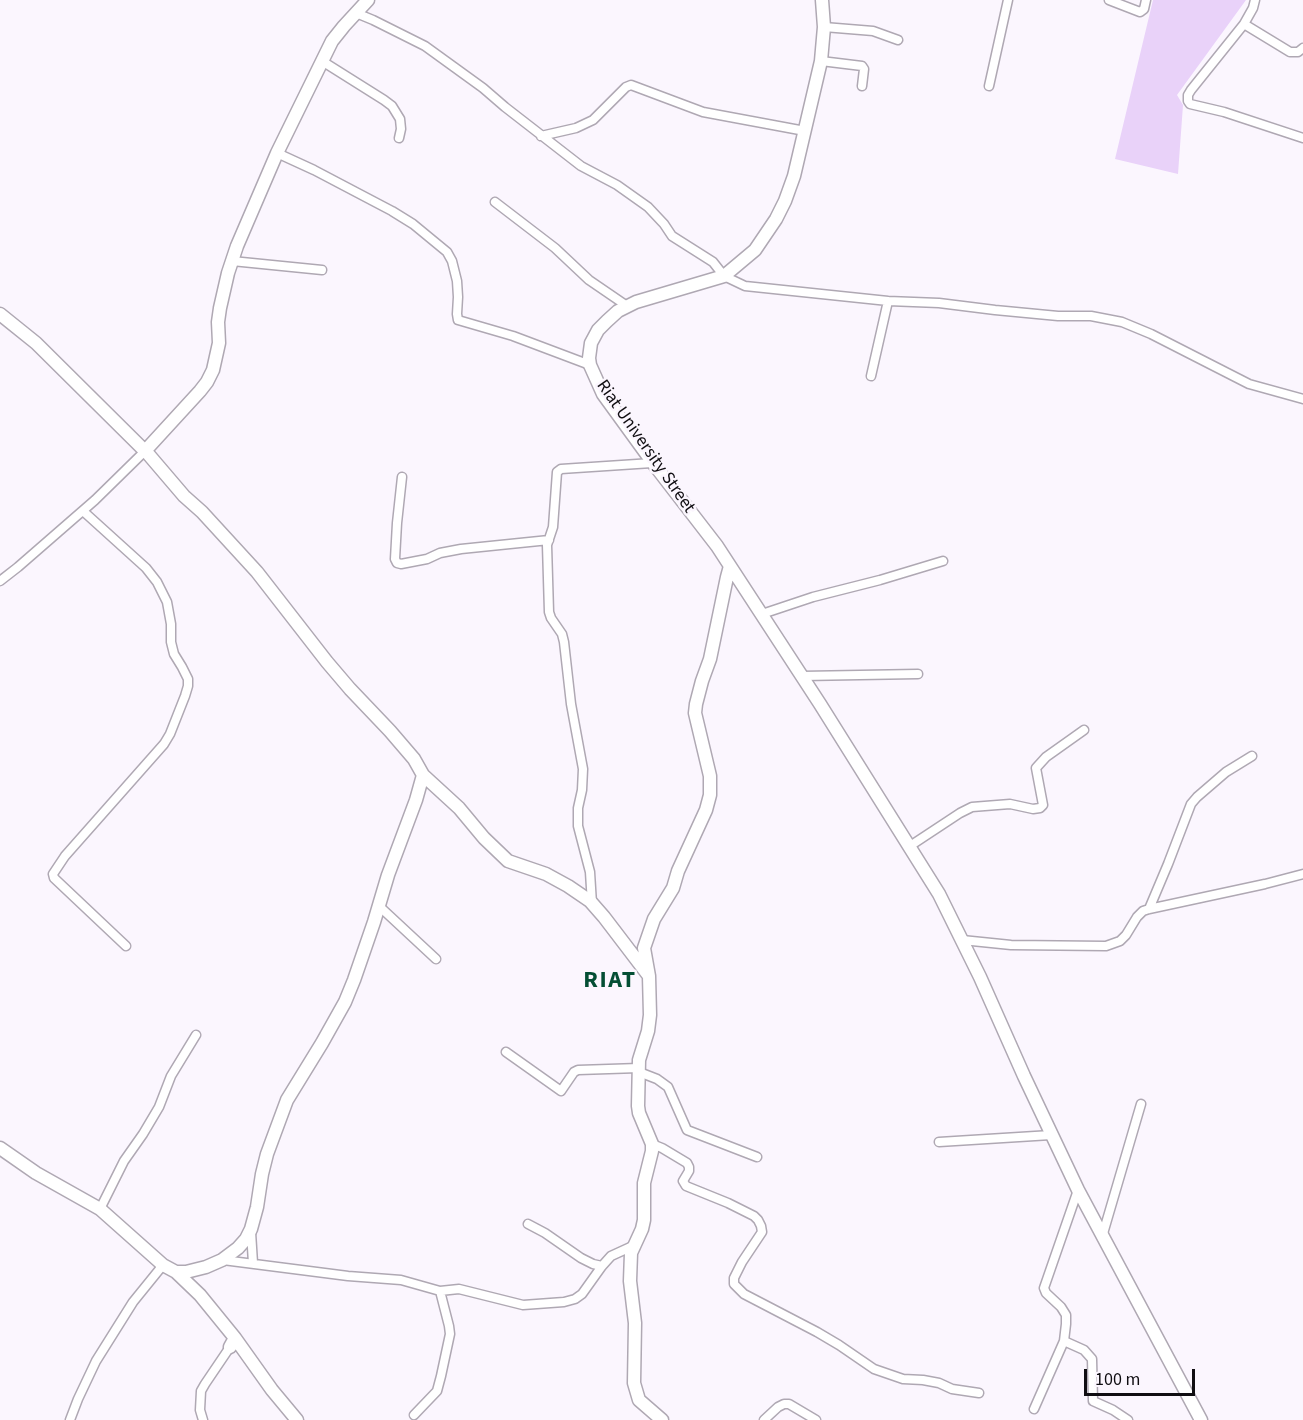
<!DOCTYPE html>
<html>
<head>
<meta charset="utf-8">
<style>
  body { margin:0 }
  #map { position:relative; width:1303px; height:1420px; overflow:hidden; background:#fbf6fe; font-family:"Source Sans 3",sans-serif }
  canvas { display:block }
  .scale { position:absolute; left:1084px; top:1369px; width:111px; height:27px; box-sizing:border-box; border:3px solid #100e12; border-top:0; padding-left:8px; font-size:18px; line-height:21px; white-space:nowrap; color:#100e12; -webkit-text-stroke:4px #fbf6fe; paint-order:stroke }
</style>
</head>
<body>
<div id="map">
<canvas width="1303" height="1420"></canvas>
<div class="scale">100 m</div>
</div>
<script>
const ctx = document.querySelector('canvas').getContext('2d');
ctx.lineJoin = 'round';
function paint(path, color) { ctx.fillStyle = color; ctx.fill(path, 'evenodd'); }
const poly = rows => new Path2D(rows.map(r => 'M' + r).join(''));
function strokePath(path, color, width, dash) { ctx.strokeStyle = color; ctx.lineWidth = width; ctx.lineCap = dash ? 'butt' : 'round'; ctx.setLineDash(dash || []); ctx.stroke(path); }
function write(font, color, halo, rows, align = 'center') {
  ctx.font = font + ' "Source Sans 3",sans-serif'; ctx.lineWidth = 5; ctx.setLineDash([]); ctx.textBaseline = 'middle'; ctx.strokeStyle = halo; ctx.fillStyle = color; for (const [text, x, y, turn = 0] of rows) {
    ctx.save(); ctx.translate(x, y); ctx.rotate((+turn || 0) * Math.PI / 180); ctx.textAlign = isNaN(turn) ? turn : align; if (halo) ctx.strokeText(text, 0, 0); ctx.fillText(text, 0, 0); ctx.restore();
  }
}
paint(poly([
  [1153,0,1246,0,1177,95,1183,105,1178,174,1115,159]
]), '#e9d2f9');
const street = poly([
  [1109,0,1140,12,1144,9,1146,0],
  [1255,0,1253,8,1244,24,1191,90,1188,95,1188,101,1190,104,1224,112,1303,138],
  [356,13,373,20,425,46,483,88,505,107,581,166,617,185,648,207,664,224,672,236,713,262,724,276,745,286,888,301,939,303,995,310,1058,316,1091,316,1122,322,1151,334,1249,384,1303,399],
  [1244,24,1290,52,1298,52,1303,48],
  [824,27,873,31,898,40],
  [322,61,384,100,392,106,400,119,401,129,399,138],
  [821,61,862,66,864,69,862,86],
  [989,86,1008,0],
  [541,136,576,128,593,120,626,87,631,85,703,112,805,131],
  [277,153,314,170,392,211,413,224,447,252,452,261,457,281,458,297,457,314,458,320,513,336,590,365],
  [495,202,555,248,589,280,627,306],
  [232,261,322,270],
  [871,376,888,301],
  [402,477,397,523,395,559,397,563,401,564,427,559,440,553,461,549,549,540],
  [83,511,146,568,157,582,167,602,171,624,171,642,174,654,182,667,188,679,188,686,185,696,170,734,164,744,65,856,53,874,54,878,126,946],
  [0,581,18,567,95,500,145,451],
  [762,614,813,597,880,580,943,561],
  [802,676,918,674],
  [910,846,960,813,972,807,1010,804,1033,809,1040,808,1043,805,1036,768,1046,757,1084,730],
  [592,904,590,872,578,826,578,808,582,790,583,769,571,704,564,642,562,634,551,618,549,612,547,545,553,527,557,472,561,469,652,463],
  [379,906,436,959],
  [1149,909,1168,864,1191,804,1197,797,1226,772,1252,756],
  [962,940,1011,945,1106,946,1120,941,1126,935,1137,917,1143,911,1149,909,1265,884,1303,874],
  [506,1052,561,1091,574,1072,578,1070,639,1068],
  [639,1072,657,1079,668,1087,687,1130,757,1157],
  [939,1142,1051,1135],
  [652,1144,662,1148,687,1163,689,1167,689,1171,683,1181,686,1186,728,1203,754,1216,758,1220,761,1226,762,1232,742,1262,734,1278,734,1284,744,1294,817,1332,839,1345,874,1369,903,1379,923,1380,939,1383,952,1389,979,1393],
  [100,1209,124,1161,143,1134,159,1107,171,1076,196,1035],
  [528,1224,545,1233,581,1258,593,1264,602,1266],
  [251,1232,253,1263],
  [1102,1237,1141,1104],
  [223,1260,348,1276,401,1280,440,1291,459,1289,523,1305,564,1302,575,1299,582,1294,602,1266,611,1256,635,1245],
  [1064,1341,1084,1350,1092,1359,1093,1401,1113,1410,1128,1420],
  [1034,1409,1064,1341,1066,1324,1066,1315,1061,1307,1046,1293,1044,1288,1078,1190],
  [414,1415,437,1391,441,1376,450,1334,449,1326,440,1291],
  [70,1420,78,1399,96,1361,133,1302,163,1265],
  [203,1420,200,1410,201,1391,205,1384,230,1347],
  [764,1420,778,1407,784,1404,789,1404,816,1420]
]);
const secondary = poly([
  [822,0,824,27,821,61,794,176,785,201,776,219,755,250,724,276,636,302,618,311,607,321,598,330,591,343,589,358,590,365,603,394,656,467,717,546,820,704,939,894,980,977,1024,1076,1078,1190,1201,1420],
  [0,314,36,343,149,455,184,496,202,512,257,572,327,662,350,689,390,731,414,759,423,775,459,808,484,838,508,861,546,874,568,886,590,901,604,917,649,976],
  [145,451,200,391,207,382,213,370,219,343,218,322,220,308,228,273,237,246,277,153,332,41,344,26,368,0],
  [0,1148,36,1173,100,1209,163,1265,176,1272,186,1272,206,1267,222,1260,238,1248,246,1239,251,1229,257,1207,262,1174,267,1154,287,1100,322,1043,345,1002,354,980,374,922,388,875,416,800,423,775],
  [176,1272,200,1295,235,1338,230,1347],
  [235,1338,272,1390,297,1420],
  [662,1420,639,1400,634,1383,635,1323,630,1281,631,1253,642,1229,644,1220,644,1183,652,1151,652,1144,639,1113,638,1106,639,1060,648,1031,650,1015,649,976,644,948,654,919,673,888,678,871,706,810,710,795,710,776,695,713,696,704,702,681,710,659,727,577,730,566]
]);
strokePath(street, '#afa8b3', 11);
strokePath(secondary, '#afa8b3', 15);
strokePath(street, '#fff', 8);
strokePath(secondary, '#fff', 12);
write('18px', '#100e12', '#fbf6fe', [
  ["Riat University Street",645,447,55]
]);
ctx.letterSpacing = '1.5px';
write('bold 24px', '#044e34', '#fbf6fe', [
  ["RIAT",610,982]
]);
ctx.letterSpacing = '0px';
</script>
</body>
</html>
